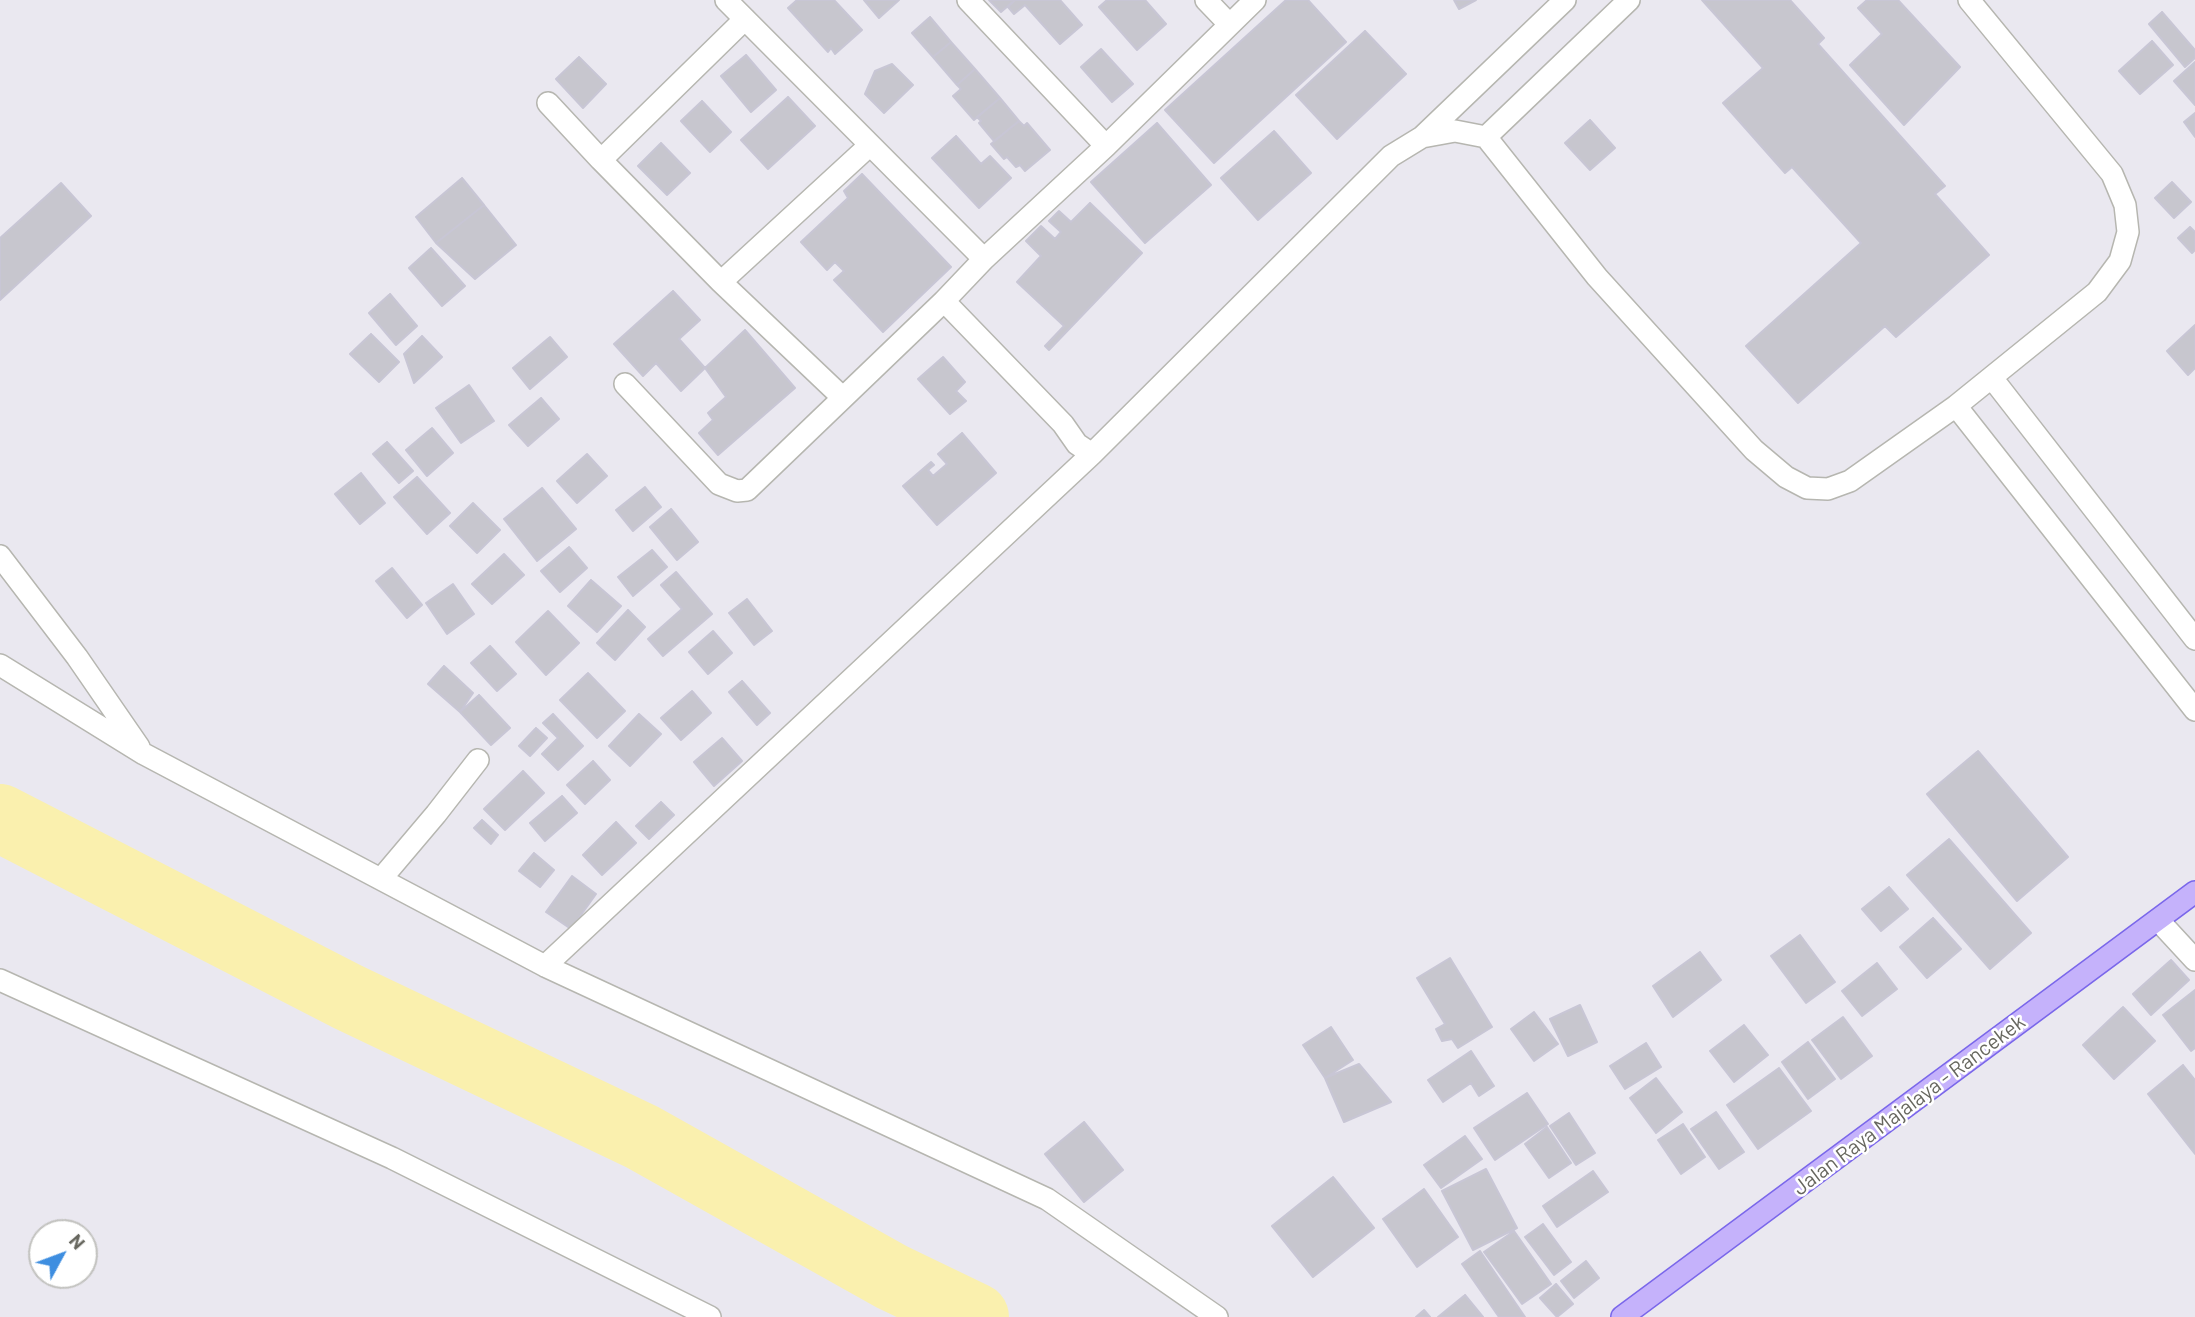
<!DOCTYPE html>
<html>
<head>
<meta charset="utf-8">
<style>
  body { margin:0 }
  #map { position:relative; width:2195px; height:1317px; overflow:hidden; background:#eae8f0; font-family:Barlow,sans-serif }
  canvas { display:block }
  .north { position:absolute; left:28px; top:1219px; width:70px; height:70px; box-sizing:border-box; background:#fff; border:2px solid #c2c2bf; border-radius:50%; rotate:49deg; font-size:19px; font-weight:700; line-height:28px; text-align:center; color:#67675f }
  .north::after { content:''; display:block; margin:auto; width:24px; height:32px; background:#3e8ee0; clip-path:polygon(50% 0,100% 100%,50% 72%,0 100%) }
</style>
</head>
<body>
<div id="map">
<canvas width="2195" height="1317"></canvas>
<div class="north">N</div>
</div>
<script>
const ctx = document.querySelector('canvas').getContext('2d');
ctx.lineJoin = 'round';
const poly = rows => new Path2D(rows.map(r => 'M' + r).join(''));
function strokePath(path, color, width, dash) { ctx.strokeStyle = color; ctx.lineWidth = width; ctx.lineCap = dash ? 'butt' : 'round'; ctx.setLineDash(dash || []); ctx.stroke(path); }
function paint(path, color) { ctx.fillStyle = color; ctx.fill(path, 'evenodd'); }
function write(font, color, halo, rows, align = 'center') {
  ctx.font = font + ' Barlow,sans-serif'; ctx.lineWidth = 5; ctx.setLineDash([]); ctx.textBaseline = 'middle'; ctx.strokeStyle = halo; ctx.fillStyle = color; for (const [text, x, y, turn = 0] of rows) {
    ctx.save(); ctx.translate(x, y); ctx.rotate((+turn || 0) * Math.PI / 180); ctx.textAlign = isNaN(turn) ? turn : align; if (halo) ctx.strokeText(text, 0, 0); ctx.fillText(text, 0, 0); ctx.restore();
  }
}
strokePath(poly([
  [0,818,348,997,642,1137,892,1277,975,1317]
]), '#faf0ae', 68);
const building = poly([
  [797,0,834,0,862,30,835,54,831,48,828,52,788,8,797,0],
  [864,0,899,0,879,18,864,0],
  [989,0,1015,0,1001,12,989,0],
  [1015,0,1060,0,1082,25,1060,44,1025,5,1014,14,1008,7,1015,0],
  [1107,0,1145,0,1166,24,1137,50,1099,7,1107,0],
  [1286,0,1308,0,1346,42,1214,163,1165,110,1286,0],
  [1454,0,1476,0,1459,9,1454,0],
  [1702,0,1790,0,1824,38,1818,44,1945,186,1935,194,1989,255,1896,337,1885,326,1798,403,1746,346,1861,243,1792,167,1785,173,1723,103,1763,68,1702,0],
  [1867,0,1898,0,1960,67,1904,125,1850,65,1882,34,1858,8,1867,0],
  [2162,12,2195,50,2195,58,2185,67,2149,24,2162,12],
  [930,17,951,42,933,57,912,33,930,17],
  [1365,31,1406,74,1337,139,1296,95,1365,31],
  [2152,41,2173,65,2140,94,2119,71,2152,41],
  [951,42,975,69,957,85,933,57,951,42],
  [1101,49,1133,84,1112,102,1081,67,1101,49],
  [746,55,776,90,751,112,721,76,746,55],
  [579,57,606,84,583,108,556,79,579,57],
  [2195,62,2195,105,2174,81,2195,62],
  [892,64,913,85,884,113,865,94,875,71,892,64],
  [975,69,1000,98,974,120,953,96,961,89,957,85,975,69],
  [788,97,815,126,768,169,741,140,788,97],
  [1000,98,1019,121,994,141,979,123,981,121,977,117,1000,98],
  [702,101,731,132,710,152,681,121,702,101],
  [2195,113,2195,137,2184,122,2195,113],
  [1590,120,1615,148,1590,170,1565,143,1590,120],
  [1019,121,1024,126,1027,123,1050,150,1025,171,1020,165,1016,167,1007,157,1004,159,991,144,1019,121],
  [1157,123,1211,185,1145,243,1091,182,1157,123],
  [1274,131,1311,173,1258,220,1221,178,1274,131],
  [956,136,981,164,990,156,1011,178,979,208,932,158,956,136],
  [661,143,690,173,667,195,638,166,661,143],
  [862,174,951,267,883,332,834,280,844,271,835,262,827,270,801,242,848,198,844,191,862,174],
  [462,178,484,205,436,243,416,217,462,178],
  [2172,182,2191,202,2174,218,2155,198,2172,182],
  [61,183,91,216,0,300,0,238,61,183],
  [1090,203,1142,253,1049,350,1045,346,1064,326,1017,282,1041,256,1026,241,1041,226,1055,239,1061,232,1049,221,1059,211,1071,222,1090,203],
  [484,205,516,245,475,279,436,243,484,205],
  [2190,227,2195,232,2195,250,2192,253,2178,238,2190,227],
  [431,248,465,286,442,306,409,268,431,248],
  [673,291,700,320,679,339,705,368,681,391,656,363,643,376,614,344,673,291],
  [390,294,417,326,396,345,369,313,390,294],
  [2195,325,2195,368,2188,375,2167,351,2195,325],
  [745,330,795,388,718,455,699,433,713,420,708,413,726,397,705,368,745,330],
  [371,334,399,362,379,382,350,354,371,334],
  [422,336,442,357,414,383,404,354,422,336],
  [550,337,567,357,530,389,513,368,550,337],
  [943,357,965,382,956,391,966,401,950,414,918,379,943,357],
  [469,385,494,421,461,443,436,408,469,385],
  [541,398,559,419,528,446,509,425,541,398],
  [432,428,453,453,427,476,406,450,432,428],
  [962,433,996,473,937,525,903,486,931,462,934,465,928,470,933,476,947,464,938,454,962,433],
  [387,442,413,471,399,483,373,454,387,442],
  [587,454,607,476,577,503,557,481,587,454],
  [361,473,385,503,360,524,335,494,361,473],
  [417,477,450,513,427,534,394,497,417,477],
  [645,487,661,507,633,531,616,510,645,487],
  [542,488,576,529,537,561,504,519,542,488],
  [473,503,500,530,477,553,450,526,473,503],
  [671,509,698,542,677,560,650,527,671,509],
  [569,547,587,568,560,592,541,571,569,547],
  [652,550,667,567,633,596,618,577,652,550],
  [504,554,524,575,492,604,472,584,504,554],
  [392,568,422,605,407,618,376,581,392,568],
  [676,572,712,614,663,656,648,639,682,609,661,585,676,572],
  [591,580,621,606,597,632,568,606,591,580],
  [453,584,474,614,447,634,426,603,453,584],
  [747,599,772,631,754,645,729,613,747,599],
  [628,610,645,627,615,660,597,643,628,610],
  [548,611,579,643,546,675,516,642,548,611],
  [713,631,732,653,708,674,689,652,713,631],
  [490,646,516,674,497,691,471,663,490,646],
  [444,666,473,693,460,712,428,684,444,666],
  [588,673,625,711,597,738,560,700,588,673],
  [742,681,770,713,757,725,729,692,742,681],
  [692,691,711,713,681,740,661,718,692,691],
  [479,695,510,728,491,745,460,712,479,695],
  [553,714,583,746,558,770,542,754,558,738,543,723,553,714],
  [639,714,661,734,630,766,609,746,639,714],
  [536,728,547,738,530,756,519,746,536,728],
  [722,738,742,761,714,786,694,762,722,738],
  [1978,751,2068,857,2017,901,1927,794,1978,751],
  [593,761,610,780,585,804,567,785,593,761],
  [523,771,544,793,505,830,484,809,523,771],
  [562,796,577,813,545,841,530,823,562,796],
  [661,802,674,815,649,839,636,826,661,802],
  [482,820,498,835,491,844,474,828,482,820],
  [616,822,636,843,602,875,583,855,616,822],
  [1949,839,2031,933,1990,969,1907,875,1949,839],
  [534,853,554,870,540,887,519,871,534,853],
  [572,876,596,894,571,929,546,912,572,876],
  [1889,887,1908,909,1881,931,1862,909,1889,887],
  [1933,918,1961,949,1927,978,1900,947,1933,918],
  [1800,935,1835,982,1806,1003,1771,956,1800,935],
  [1700,952,1721,980,1673,1017,1653,986,1700,952],
  [1450,958,1492,1027,1458,1048,1452,1039,1442,1041,1436,1029,1445,1024,1417,978,1450,958],
  [2171,960,2189,980,2151,1015,2133,994,2171,960],
  [1877,963,1897,989,1862,1016,1842,991,1877,963],
  [2195,990,2195,1048,2191,1051,2163,1015,2195,990],
  [1580,1005,1597,1042,1568,1056,1550,1019,1580,1005],
  [2123,1007,2155,1041,2114,1079,2083,1045,2123,1007],
  [1534,1012,1558,1044,1534,1061,1511,1029,1534,1012],
  [1843,1017,1872,1056,1841,1079,1812,1040,1843,1017],
  [1744,1025,1768,1055,1734,1082,1710,1051,1744,1025],
  [1331,1027,1353,1060,1325,1078,1303,1045,1331,1027],
  [1808,1042,1835,1079,1808,1099,1782,1062,1808,1042],
  [1646,1043,1661,1067,1625,1089,1610,1066,1646,1043],
  [1471,1051,1494,1086,1479,1096,1471,1083,1443,1102,1428,1080,1471,1051],
  [1359,1064,1391,1102,1344,1122,1325,1078,1359,1064],
  [2183,1065,2195,1080,2195,1154,2148,1094,2183,1065],
  [1779,1068,1811,1111,1758,1149,1727,1105,1779,1068],
  [1656,1078,1682,1112,1656,1133,1630,1098,1656,1078],
  [1527,1093,1548,1124,1495,1160,1474,1128,1527,1093],
  [1716,1112,1744,1152,1719,1169,1691,1129,1716,1112],
  [1569,1113,1595,1153,1576,1165,1550,1126,1569,1113],
  [1084,1122,1123,1170,1084,1202,1045,1154,1084,1122],
  [1683,1124,1705,1157,1681,1174,1658,1140,1683,1124],
  [1547,1127,1571,1163,1549,1178,1525,1144,1547,1127],
  [1465,1136,1482,1159,1441,1188,1424,1165,1465,1136],
  [1486,1169,1517,1228,1473,1250,1442,1191,1486,1169],
  [1593,1171,1608,1192,1557,1227,1543,1206,1593,1171],
  [1333,1177,1374,1228,1313,1277,1272,1226,1333,1177],
  [1424,1189,1458,1237,1417,1267,1383,1219,1424,1189],
  [1543,1224,1571,1262,1554,1275,1525,1237,1543,1224],
  [1514,1231,1551,1284,1522,1304,1484,1252,1514,1231],
  [1480,1251,1525,1317,1499,1317,1462,1264,1480,1251],
  [1586,1261,1599,1278,1574,1298,1561,1281,1586,1261],
  [1556,1284,1573,1304,1557,1317,1540,1298,1556,1284],
  [1465,1295,1483,1317,1438,1317,1465,1295],
  [1424,1310,1430,1317,1416,1317,1424,1310]
]);
paint(building, '#c7c6ce');
strokePath(building, '#c8c6d5', 2);
const minor = poly([
  [726,0,984,259],
  [968,0,1106,146],
  [1206,0,1229,24],
  [1255,0,1106,146,984,259,944,301,1063,424,1077,444,1092,454,1391,156,1422,137,1455,131,1486,137],
  [1629,0,1486,137,1597,277,1754,450,1786,477,1807,488,1828,489,1850,481,1956,406,2097,292,2120,261,2128,232,2125,205,2112,174,1969,0],
  [548,103,601,160,721,282,842,397],
  [1422,137,1565,0],
  [601,160,745,19],
  [721,282,870,145],
  [1992,378,2195,639],
  [625,384,719,484,737,491,747,490,944,301],
  [1956,406,2195,710],
  [0,556,77,657,139,747],
  [0,665,144,754,545,966,1047,1199,1217,1317],
  [381,879,436,814,478,760],
  [2158,920,2195,960],
  [545,966,1092,454],
  [0,980,392,1158,710,1317]
]);
const major = poly([
  [1622,1317,2195,892]
]);
strokePath(minor, '#b6b6b0', 24);
strokePath(major, '#7a67ea', 24);
strokePath(minor, '#fff', 21);
strokePath(major, '#c5b2fb', 21);
write('21px', '#67675f', '#fff', [
  ["Jalan Raya Majalaya - Rancekek",1909,1105,-37]
]);
</script>
</body>
</html>
